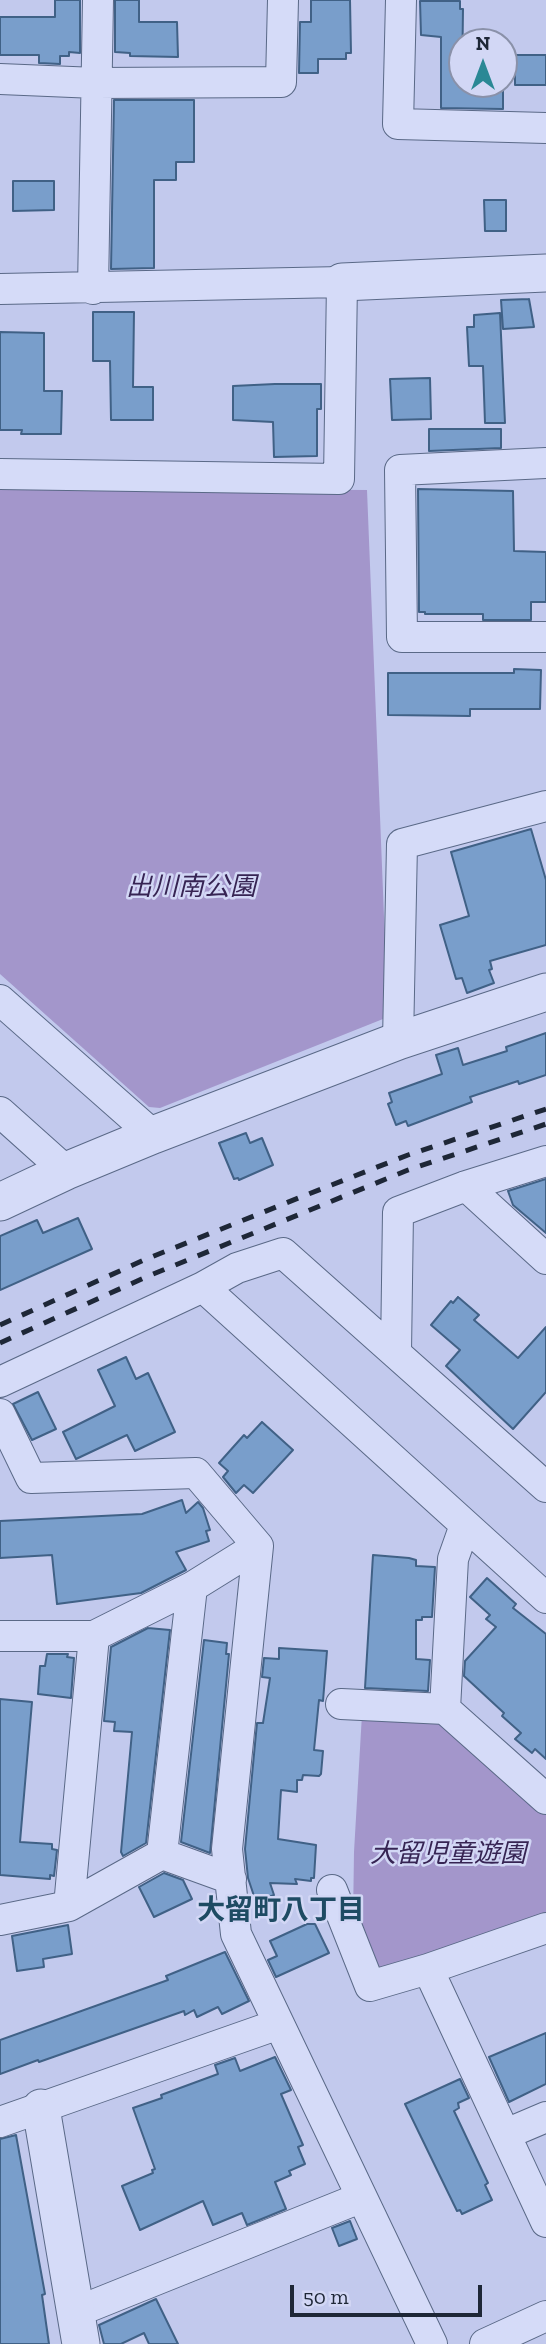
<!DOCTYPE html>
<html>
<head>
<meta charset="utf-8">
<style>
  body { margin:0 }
  #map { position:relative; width:546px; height:2344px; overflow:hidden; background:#c2c9ed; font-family:"Zilla Slab",serif }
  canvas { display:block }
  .north { position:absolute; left:448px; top:28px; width:70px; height:70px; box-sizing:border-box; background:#d2d7f5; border:2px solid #8a91a9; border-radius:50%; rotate:0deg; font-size:19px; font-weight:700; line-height:28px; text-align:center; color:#1e2737 }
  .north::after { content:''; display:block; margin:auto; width:24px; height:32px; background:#2a8895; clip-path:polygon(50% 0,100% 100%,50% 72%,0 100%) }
  .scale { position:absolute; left:290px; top:2285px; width:192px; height:32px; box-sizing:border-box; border:4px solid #1e2737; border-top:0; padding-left:9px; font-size:21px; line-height:24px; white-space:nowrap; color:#1e2737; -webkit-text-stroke:5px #d2d7f5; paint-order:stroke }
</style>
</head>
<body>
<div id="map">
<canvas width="546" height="2344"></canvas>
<div class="north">N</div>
<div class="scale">50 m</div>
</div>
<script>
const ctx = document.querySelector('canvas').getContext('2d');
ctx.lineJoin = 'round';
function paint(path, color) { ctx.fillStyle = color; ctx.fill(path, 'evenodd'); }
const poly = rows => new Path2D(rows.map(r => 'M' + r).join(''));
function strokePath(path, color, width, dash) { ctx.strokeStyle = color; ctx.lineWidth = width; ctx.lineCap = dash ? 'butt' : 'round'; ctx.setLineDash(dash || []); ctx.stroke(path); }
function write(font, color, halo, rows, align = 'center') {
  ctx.font = font + ' "Zilla Slab","Noto Sans JP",serif'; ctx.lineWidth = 5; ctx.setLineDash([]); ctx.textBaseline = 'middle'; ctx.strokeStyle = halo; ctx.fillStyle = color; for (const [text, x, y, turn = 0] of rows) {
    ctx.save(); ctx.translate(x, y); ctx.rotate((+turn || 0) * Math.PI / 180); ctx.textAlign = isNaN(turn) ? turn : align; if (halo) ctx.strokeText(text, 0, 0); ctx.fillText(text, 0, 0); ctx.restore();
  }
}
paint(poly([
  [0,488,367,490,388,1017,160,1108,149,1107,0,974],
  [362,1714,444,1724,546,1815,546,1919,384,1977,353,1920,354,1852]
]), '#a396cb');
const building = poly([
  [55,0,80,0,80,53,69,52,69,56,60,56,60,64,39,63,39,55,0,55,0,17,55,17,55,0],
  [115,0,139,0,139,22,177,22,178,57,130,56,130,53,115,52,115,0],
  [311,0,350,0,351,53,346,53,346,59,318,59,318,73,299,73,300,22,311,22,311,0],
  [420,1,460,1,460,9,463,9,462,84,503,84,503,109,441,108,441,37,421,35,420,1],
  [515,55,546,55,546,85,515,85,515,55],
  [114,100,194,100,194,162,176,162,176,180,154,180,154,268,111,269,114,100],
  [13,181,54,181,54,210,13,211,13,181],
  [484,200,506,200,506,231,485,231,484,200],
  [529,299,534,327,503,329,501,300,529,299],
  [93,312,134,312,133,387,153,387,153,420,111,420,110,361,93,361,93,312],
  [500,313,505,423,485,423,483,366,469,366,467,327,474,327,474,315,500,313],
  [0,332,44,333,44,391,62,391,61,434,21,434,22,430,0,430,0,332],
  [430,378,431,419,392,420,390,379,430,378],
  [275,384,321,384,321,409,317,409,317,456,274,457,273,422,233,420,233,386,275,384],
  [429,429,501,429,501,448,429,451,429,429],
  [418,489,513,491,514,551,546,552,546,602,531,602,531,620,483,620,483,614,425,614,425,612,419,612,418,489],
  [514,669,541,670,540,709,470,709,470,716,388,715,388,673,514,673,514,669],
  [531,829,546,880,546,945,490,961,492,969,489,970,494,983,467,993,462,978,456,979,440,925,469,916,451,852,531,829],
  [546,1033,546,1075,519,1084,518,1081,470,1097,472,1102,408,1126,406,1121,396,1125,388,1104,392,1102,389,1093,442,1074,436,1055,458,1048,463,1065,507,1051,506,1047,546,1033],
  [246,1133,250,1143,262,1138,273,1165,239,1180,238,1178,234,1179,219,1143,246,1133],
  [546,1179,546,1233,513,1205,508,1191,546,1179],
  [78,1218,92,1249,0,1290,0,1236,37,1220,43,1233,78,1218],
  [458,1297,479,1315,474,1320,518,1358,546,1327,546,1392,513,1429,446,1366,460,1350,431,1325,451,1301,453,1303,458,1297],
  [126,1357,136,1379,148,1373,175,1432,135,1451,127,1435,76,1459,63,1432,115,1406,98,1370,126,1357],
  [38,1392,56,1429,32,1440,13,1404,38,1392],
  [262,1422,293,1450,253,1493,244,1485,236,1493,223,1477,228,1471,219,1463,244,1435,247,1438,262,1422],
  [182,1500,186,1513,198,1502,203,1508,210,1530,206,1531,209,1541,176,1552,186,1570,141,1593,57,1604,52,1555,0,1558,0,1521,142,1514,182,1500],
  [373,1555,409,1558,416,1560,416,1566,435,1567,432,1617,422,1617,422,1620,416,1620,416,1659,430,1660,428,1691,365,1688,373,1555],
  [487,1578,516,1604,513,1608,546,1634,546,1759,535,1749,532,1753,515,1739,521,1733,502,1716,504,1713,464,1676,465,1661,496,1627,486,1619,490,1615,470,1597,487,1578],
  [148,1628,170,1630,146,1843,123,1856,121,1852,132,1732,114,1731,115,1722,104,1721,111,1647,148,1628],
  [204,1640,227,1643,226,1654,229,1654,210,1853,181,1842,204,1640],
  [279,1648,327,1651,323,1701,319,1700,314,1750,323,1751,321,1774,319,1776,303,1775,302,1780,297,1780,297,1792,281,1790,278,1839,316,1845,314,1878,311,1878,311,1881,295,1879,297,1884,270,1883,274,1895,256,1902,248,1878,245,1849,257,1723,263,1723,270,1678,262,1677,264,1658,279,1659,279,1648],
  [47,1654,68,1654,67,1657,74,1658,71,1698,38,1694,40,1666,45,1666,47,1654],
  [0,1699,32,1702,20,1842,52,1844,52,1849,57,1850,54,1876,50,1875,50,1879,0,1875,0,1699],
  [164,1873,183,1880,192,1899,154,1917,139,1887,164,1873],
  [307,1924,315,1924,329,1953,276,1977,268,1960,277,1956,270,1941,307,1924],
  [68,1925,72,1954,43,1959,44,1967,17,1971,12,1936,68,1925],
  [225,1952,249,2001,222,2014,218,2007,197,2017,194,2010,185,2015,184,2011,39,2062,38,2060,0,2074,0,2040,168,1980,166,1976,225,1952],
  [546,2033,546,2084,509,2102,489,2057,546,2033],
  [275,2057,291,2090,281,2094,303,2145,298,2147,305,2164,289,2171,291,2175,275,2182,286,2209,247,2225,242,2213,213,2225,203,2201,140,2230,122,2186,153,2173,152,2170,155,2169,133,2108,162,2098,161,2095,218,2074,215,2065,235,2058,240,2071,275,2057],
  [460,2079,469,2098,458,2103,459,2108,454,2111,488,2183,485,2185,492,2200,462,2214,460,2210,457,2211,405,2104,460,2079],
  [16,2135,45,2294,42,2295,49,2344,0,2344,0,2139,16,2135],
  [350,2221,357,2239,339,2246,332,2228,350,2221],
  [156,2299,178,2344,149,2344,144,2333,121,2344,104,2344,99,2325,156,2299]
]);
paint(building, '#799ecb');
strokePath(building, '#406186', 2);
const minor = poly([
  [401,0,398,124,546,128],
  [0,79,96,83,281,82,283,0],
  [0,289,342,282,339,479,0,474],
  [93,289,98,0],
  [546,463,400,470,402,637,546,637],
  [0,1000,153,1135],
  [398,1041,402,844,546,806],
  [0,1112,66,1171],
  [466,1186,546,1259],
  [203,1287,546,1598],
  [396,1352,398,1212,466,1186,546,1161],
  [0,1382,203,1287,237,1268,283,1253,546,1487],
  [0,1414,31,1478,196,1473,258,1546,227,1849,236,1934,432,2344],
  [0,1636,94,1636,192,1587,258,1546],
  [341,1704,445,1709,546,1799],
  [445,1709,453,1559,465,1525],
  [162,1854,192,1587],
  [332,1890,370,1986,428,1969],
  [69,1906,94,1636],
  [0,1920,69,1906,162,1854,231,1879],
  [546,1928,428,1969,546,2222],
  [0,2122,279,2024],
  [506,2134,546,2117],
  [76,2312,360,2198],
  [485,2344,546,2316]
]);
const tertiary = poly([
  [342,282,546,273],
  [0,1202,66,1171,153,1135,398,1041,546,992],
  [41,2108,81,2344]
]);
strokePath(minor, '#5a6987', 32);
strokePath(tertiary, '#5a6987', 39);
strokePath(minor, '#d5dbf8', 30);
strokePath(tertiary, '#d5dbf8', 37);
strokePath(poly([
  [0,1325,144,1260,306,1195,408,1155,546,1109],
  [0,1343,146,1277,408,1170,546,1124]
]), '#1e2737', 5, [12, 12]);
write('italic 26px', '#362453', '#d2d7f5', [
  ["出川南公園",191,888],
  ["大留児童遊園",448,1855]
]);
write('bold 28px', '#1e4b63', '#d2d7f5', [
  ["大留町八丁目",281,1911]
]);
</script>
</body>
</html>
